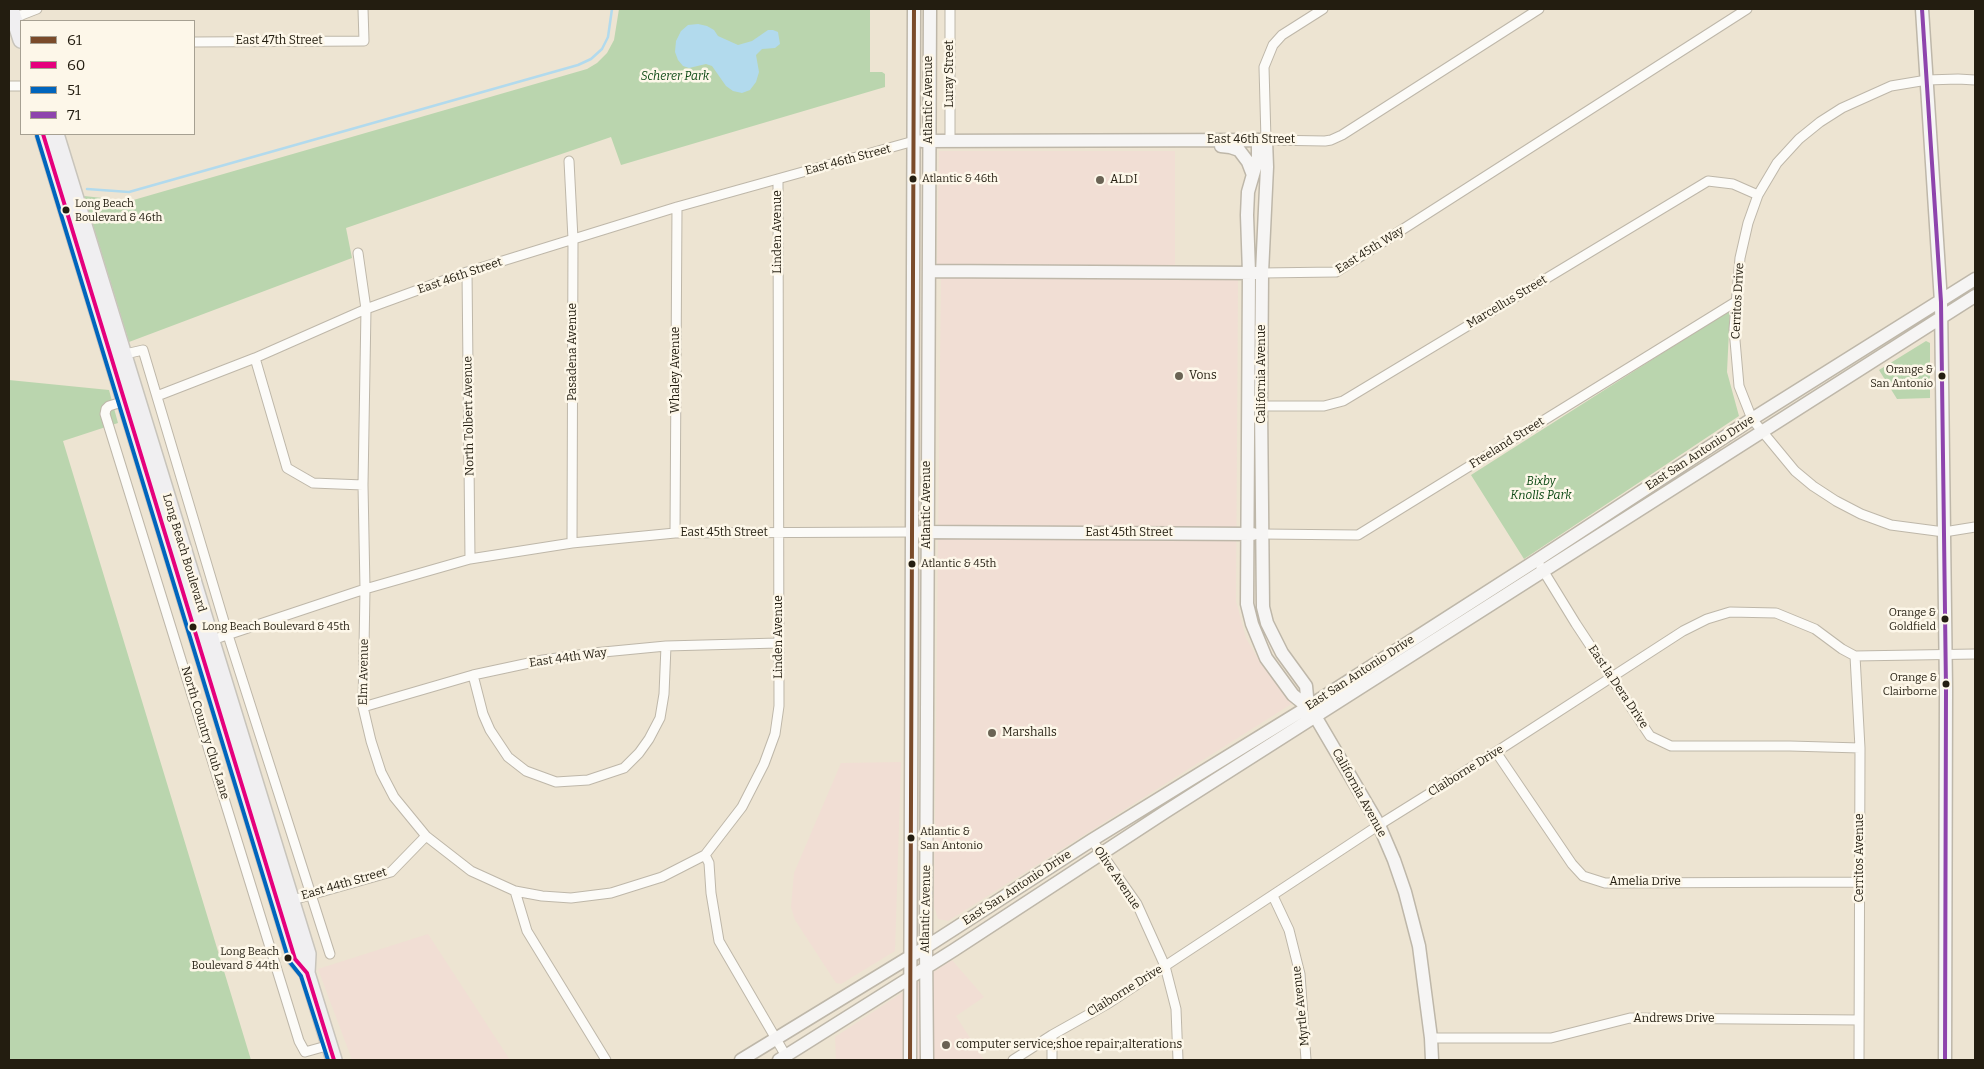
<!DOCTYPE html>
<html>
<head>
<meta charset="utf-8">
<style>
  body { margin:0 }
  #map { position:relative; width:1984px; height:1069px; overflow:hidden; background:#ede4d2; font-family:Bitter,serif }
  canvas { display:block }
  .frame { position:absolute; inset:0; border:10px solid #231d10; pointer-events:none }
  .legend { position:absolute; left:20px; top:20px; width:175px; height:115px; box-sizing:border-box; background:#fdf7e9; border:1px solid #a6a092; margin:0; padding:6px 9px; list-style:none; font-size:15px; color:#231d10 }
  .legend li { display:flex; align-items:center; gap:10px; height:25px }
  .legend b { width:25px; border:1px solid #a6a092 }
</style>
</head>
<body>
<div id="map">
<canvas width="1984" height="1069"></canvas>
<div class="frame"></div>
<ul class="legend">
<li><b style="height:6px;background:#7a4b2a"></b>61</li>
<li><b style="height:6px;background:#e5007d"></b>60</li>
<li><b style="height:6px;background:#0065bd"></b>51</li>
<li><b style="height:6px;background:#8e44ad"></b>71</li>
</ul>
</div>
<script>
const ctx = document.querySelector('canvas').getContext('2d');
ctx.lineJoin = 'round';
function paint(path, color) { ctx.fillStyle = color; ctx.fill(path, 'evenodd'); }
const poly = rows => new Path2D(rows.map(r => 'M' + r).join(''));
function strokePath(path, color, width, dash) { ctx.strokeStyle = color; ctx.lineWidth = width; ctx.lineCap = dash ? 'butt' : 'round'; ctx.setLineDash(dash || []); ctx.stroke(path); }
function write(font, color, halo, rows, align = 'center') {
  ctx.font = font + ' Bitter,serif'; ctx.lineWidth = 5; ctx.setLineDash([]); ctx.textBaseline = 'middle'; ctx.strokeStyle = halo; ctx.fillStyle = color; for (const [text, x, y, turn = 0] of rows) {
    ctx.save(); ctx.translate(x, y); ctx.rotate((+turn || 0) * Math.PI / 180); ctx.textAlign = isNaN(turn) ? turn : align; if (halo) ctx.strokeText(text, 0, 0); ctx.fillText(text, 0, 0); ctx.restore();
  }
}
paint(poly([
  [939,151,1175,151,1175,266,937,264],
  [941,277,1238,279,1236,601,1246,638,1260,662,1293,703,948,921,938,919,934,906],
  [901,762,895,951,841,984,836,983,795,920,791,907,794,873,841,763],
  [428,934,510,1060,352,1060,318,969],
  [952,960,984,997,956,1016,984,1060,836,1060,835,1037]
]), '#f1ded4');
paint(poly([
  [619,9,870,9,870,72,882,72,885,74,885,87,621,165,611,137,346,228,352,258,129,342,84,196,130,201,587,69,597,63,607,53,614,40],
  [1730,310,1727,372,1739,416,1524,559,1471,475],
  [1926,341,1930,343,1930,398,1897,399,1879,370],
  [9,380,109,390,118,423,63,441,251,1060,9,1060]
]), '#bad5ae');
paint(poly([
  [698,24,707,26,714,30,718,36,738,45,752,41,768,30,773,30,778,32,780,44,775,48,762,49,756,55,759,72,756,82,750,90,742,93,733,91,726,86,712,66,706,64,689,68,683,66,678,60,675,52,676,41,681,31,688,25]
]), '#b2daed');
strokePath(poly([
  [87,189,129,192,578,65,591,59,602,49,608,37,612,9]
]), '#b2daed', 2.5);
const street = poly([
  [950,9,950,140],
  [1323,9,1282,35,1273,45,1264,67,1266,140,1325,141,1331,140,1342,135,1539,9],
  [14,18,37,9],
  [194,42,364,41,363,9],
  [1975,80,1958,79,1927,80,1891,86,1842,108,1820,122,1799,139,1777,163,1758,195,1748,223,1740,258,1734,329,1739,386,1752,419,1795,471,1813,486,1836,501,1861,514,1891,525,1944,532,1975,527],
  [9,86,21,86],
  [569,161,573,239,572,543],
  [778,179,779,706,775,734,764,764,742,807,705,855,709,863,711,893,719,941,786,1056],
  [358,253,366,309,363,485,365,589,363,707,371,741,381,772,394,797,426,836,471,871,515,891,527,931,606,1060],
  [467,272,470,559],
  [1262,273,1336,272,1747,9],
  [121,355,143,350,228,635,330,954],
  [255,358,287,468,313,483,363,485],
  [157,396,255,358,366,309,467,272,677,207,914,141],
  [125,401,109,406,106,409,105,414,299,1041,305,1052,330,1045],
  [1255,406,1324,406,1343,401,1708,181,1733,184,1758,195],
  [675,533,677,207],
  [1262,534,1358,535,1737,301],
  [1541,567,1576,624,1650,736,1671,746,1790,746,1860,748],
  [209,641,365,589,470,559,572,543,675,533,913,532],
  [1855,656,1860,748,1859,1060],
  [473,675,483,714,490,730,508,757,526,771,556,782,588,780,624,768,639,753,649,739,660,718,664,694,666,646],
  [363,707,473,675,543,660,593,653,666,646,778,643],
  [1496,752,1572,864,1583,876,1605,883,1860,882],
  [1092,840,1137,904,1165,966,1176,1009,1178,1060],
  [515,891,542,896,571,898,611,893,662,877,705,855],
  [1273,896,1289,930,1300,974,1306,1060],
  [289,901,391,872,426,836],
  [1052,1035,1052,1060],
  [1431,1038,1551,1038,1630,1018,1859,1020],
  [1013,1060,1052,1035,1109,1003,1379,825,1496,752,1683,631,1707,619,1730,612,1776,613,1815,629,1842,649,1855,656,1975,654]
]);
const secondary = poly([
  [1922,9,1941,302,1946,689,1945,1060],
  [1258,140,1258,157,1248,192,1247,215,1249,273,1247,604,1252,624,1266,658,1293,695,1308,707,1315,716,1379,825,1394,860,1405,892,1419,946,1431,1038,1432,1060],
  [922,141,1266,140,1267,167,1262,273,1261,406,1263,607,1267,623,1282,653,1306,686,1308,707],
  [1221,146,1230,147,1239,150,1248,162,1253,175],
  [929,271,1256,273],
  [921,532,1253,534],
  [741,1060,926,947,1092,840,1308,707,1537,560,1752,419,1975,279],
  [779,1060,954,950,1165,812,1975,296],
  [910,1060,914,9],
  [927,1060,926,947,930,9]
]);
const primary = poly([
  [11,9,21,40],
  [43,134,295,959,307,973,334,1060],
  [56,134,308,954,307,973]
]);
strokePath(street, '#beb7a9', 11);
strokePath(secondary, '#beb7a9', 15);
strokePath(primary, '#c8c4bb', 18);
strokePath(street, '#fcfbf8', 9);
strokePath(secondary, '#f6f5f4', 12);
strokePath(primary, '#f0eff1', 15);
strokePath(poly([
  [910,1060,914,9]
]), '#7a4b2a', 4);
strokePath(poly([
  [43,134,295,959,307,973,334,1060]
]), '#e5007d', 4);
strokePath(poly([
  [37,136,289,961,301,976,328,1060]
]), '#0065bd', 4);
strokePath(poly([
  [1922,9,1941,302,1946,689,1945,1060]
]), '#8e44ad', 4);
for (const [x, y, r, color] of [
  [913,179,4.5,"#231d10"],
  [1100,180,5,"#6a6354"],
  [66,210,4.5,"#231d10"],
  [1179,376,5,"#6a6354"],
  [1942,376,4.5,"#231d10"],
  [912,564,4.5,"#231d10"],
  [1945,619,4.5,"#231d10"],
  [193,627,4.5,"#231d10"],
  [1946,684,4.5,"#231d10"],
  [992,733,5,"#6a6354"],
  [911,838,4.5,"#231d10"],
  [288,958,4.5,"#231d10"],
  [946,1045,5,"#6a6354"]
]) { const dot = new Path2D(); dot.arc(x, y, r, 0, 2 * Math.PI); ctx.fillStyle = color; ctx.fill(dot); strokePath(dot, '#fdf7e9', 2); }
write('11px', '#231d10', '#fdf7e9', [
  ["Atlantic & 46th",922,179],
  ["Long Beach",75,204],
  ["Boulevard & 46th",75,218],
  ["Orange &",1933,370,"right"],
  ["San Antonio",1933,384,"right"],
  ["Atlantic & 45th",921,564],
  ["Orange &",1936,613,"right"],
  ["Goldfield",1936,627,"right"],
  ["Long Beach Boulevard & 45th",202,627],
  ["Orange &",1937,678,"right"],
  ["Clairborne",1937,692,"right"],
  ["Atlantic &",920,832],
  ["San Antonio",920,846],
  ["Long Beach",279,952,"right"],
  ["Boulevard & 44th",279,966,"right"]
], 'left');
write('12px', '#231d10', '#fdf7e9', [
  ["East 47th Street",279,41],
  ["Luray Street",950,74,-90],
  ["Atlantic Avenue",929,100,-90],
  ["East 46th Street",1251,140],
  ["East 46th Street",848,160,-15],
  ["Linden Avenue",778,232,-90],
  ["East 45th Way",1370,250,-32],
  ["East 46th Street",460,276,-19],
  ["Cerritos Drive",1738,301,-87],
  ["Marcellus Street",1507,302,-31],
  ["Pasadena Avenue",573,352,-90],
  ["Whaley Avenue",676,370,-90],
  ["California Avenue",1262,374,-90],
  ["North Tolbert Avenue",469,416,-91],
  ["Freeland Street",1507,443,-32],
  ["East San Antonio Drive",1700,453,-33],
  ["Atlantic Avenue",927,505,-90],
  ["East 45th Street",724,533],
  ["East 45th Street",1129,533],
  ["Long Beach Boulevard",184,553,73],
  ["Linden Avenue",779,637,-90],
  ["East 44th Way",568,658,-8],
  ["Elm Avenue",364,672,-89],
  ["East San Antonio Drive",1360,673,-33],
  ["East la Dera Drive",1618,687,56],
  ["North Country Club Lane",205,733,73],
  ["Claiborne Drive",1466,771,-32],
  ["California Avenue",1359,793,61],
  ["Cerritos Avenue",1860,858,-90],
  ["Olive Avenue",1117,878,56],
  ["Amelia Drive",1645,882],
  ["East 44th Street",344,884,-16],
  ["East San Antonio Drive",1017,888,-33],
  ["Atlantic Avenue",926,909,-89],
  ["Claiborne Drive",1125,991,-32],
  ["Myrtle Avenue",1301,1006,-96],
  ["Andrews Drive",1674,1019]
]);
write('italic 12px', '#0d4914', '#fdf7e9', [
  ["Scherer Park",675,77],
  ["Bixby",1541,482],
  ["Knolls Park",1541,496]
]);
write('12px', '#231d10', '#fdf7e9', [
  ["ALDI",1110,180],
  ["Vons",1189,376],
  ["Marshalls",1002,733],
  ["computer service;shoe repair;alterations",956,1045]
], 'left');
</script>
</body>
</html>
